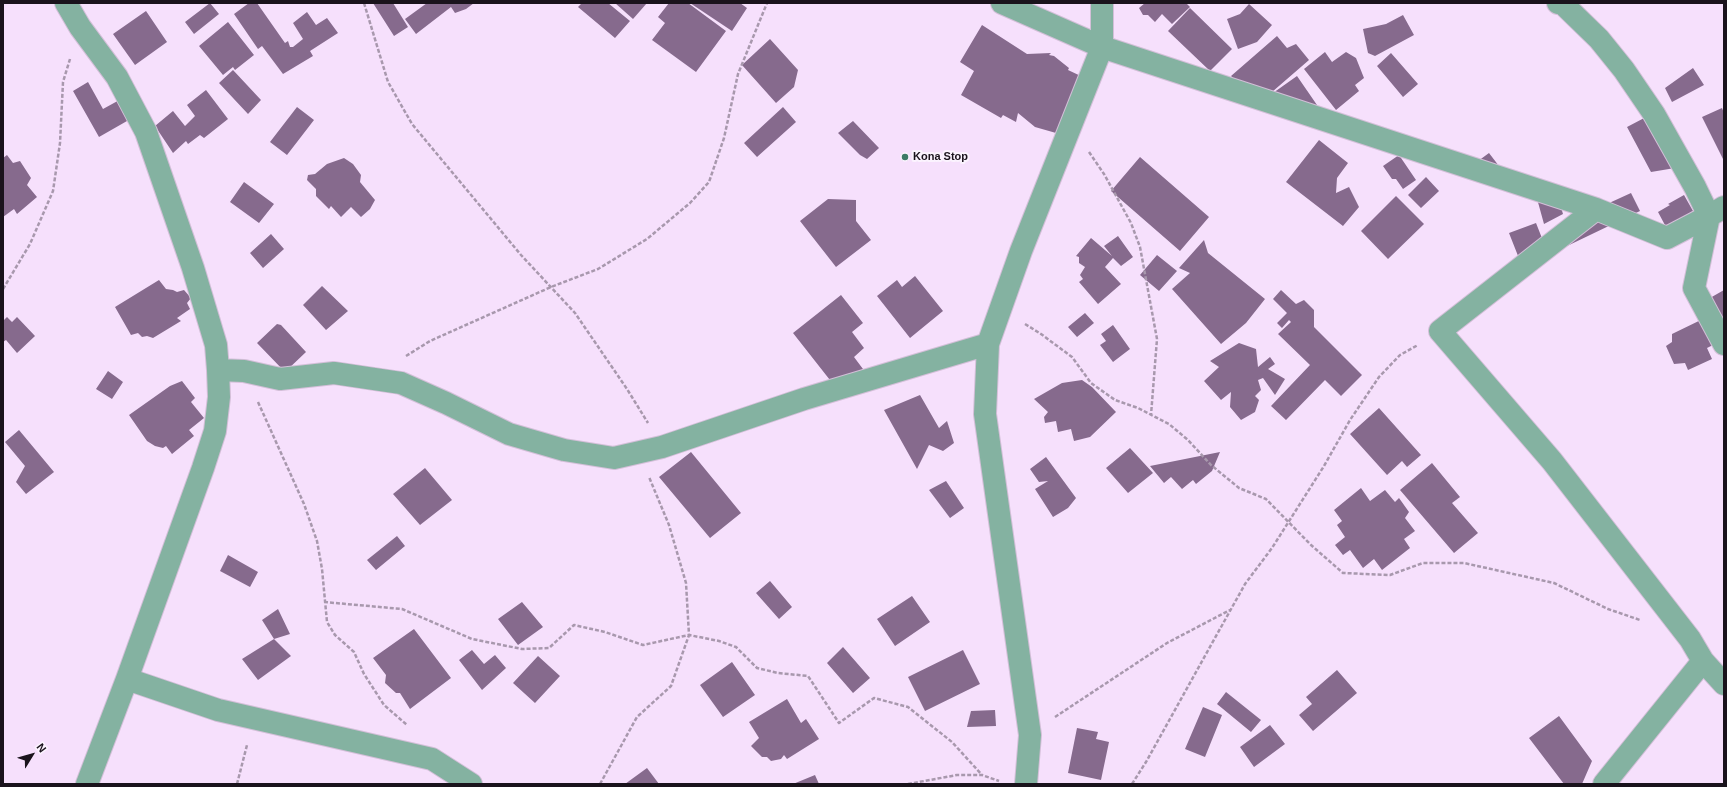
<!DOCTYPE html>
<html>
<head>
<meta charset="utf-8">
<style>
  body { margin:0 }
  #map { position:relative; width:1727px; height:787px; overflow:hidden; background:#f6e0fc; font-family:Helvetica,sans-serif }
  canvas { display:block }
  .frame { position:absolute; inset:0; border:4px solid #1a131c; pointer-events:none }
  .north { position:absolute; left:12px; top:735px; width:40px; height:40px; -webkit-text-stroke:3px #fbf3fe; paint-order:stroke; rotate:53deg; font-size:11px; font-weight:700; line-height:16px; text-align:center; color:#1a131c }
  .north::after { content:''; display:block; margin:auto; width:14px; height:18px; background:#1a131c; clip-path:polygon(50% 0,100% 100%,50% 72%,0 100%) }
</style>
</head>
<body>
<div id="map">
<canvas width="1727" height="787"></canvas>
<div class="frame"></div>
<div class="north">N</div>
</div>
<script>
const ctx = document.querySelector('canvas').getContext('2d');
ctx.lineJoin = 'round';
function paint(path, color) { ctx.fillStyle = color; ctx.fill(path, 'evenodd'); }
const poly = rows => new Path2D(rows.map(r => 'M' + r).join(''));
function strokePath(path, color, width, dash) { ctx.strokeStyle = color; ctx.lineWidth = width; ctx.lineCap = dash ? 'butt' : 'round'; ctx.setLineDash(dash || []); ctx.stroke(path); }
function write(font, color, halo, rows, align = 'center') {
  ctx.font = font + ' Helvetica,sans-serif'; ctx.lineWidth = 4; ctx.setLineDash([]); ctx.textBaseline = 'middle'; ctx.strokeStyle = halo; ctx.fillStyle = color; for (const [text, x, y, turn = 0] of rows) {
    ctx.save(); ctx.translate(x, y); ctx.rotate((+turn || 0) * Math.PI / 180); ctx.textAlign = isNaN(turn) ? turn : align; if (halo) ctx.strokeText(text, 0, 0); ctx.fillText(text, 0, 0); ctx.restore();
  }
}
paint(poly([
  [210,3,219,14,194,34,185,22],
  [249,3,257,3,285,43,288,41,290,47,293,47,303,39,293,23,307,12,316,25,327,18,338,33,310,51,313,56,283,74,262,46,258,49,234,14],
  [373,3,393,3,408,27,394,36],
  [427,3,474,3,466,9,455,13,451,7,416,34,405,19],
  [582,3,608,3,630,21,615,38,578,7],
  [615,3,647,3,633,19],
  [669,3,688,3,726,31,696,72,652,40,665,23,658,17],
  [690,3,740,3,747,8,732,31],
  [1145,3,1186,3,1190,7,1172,24,1162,14,1155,22,1148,15,1143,15,1139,8],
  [1249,4,1272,25,1257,42,1238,49,1227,19,1240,14],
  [1190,8,1232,49,1210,71,1168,31],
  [146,11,167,42,135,65,113,34],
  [1403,15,1414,35,1375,56,1368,53,1363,29,1386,24],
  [228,22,254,55,235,70,233,67,223,75,199,46],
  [982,25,1027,54,1051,53,1049,55,1054,56,1069,68,1068,70,1085,78,1056,133,1035,127,1018,113,1016,122,1003,115,1001,118,961,95,974,71,960,62],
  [1277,36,1287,48,1296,44,1309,60,1257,105,1231,76],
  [770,39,798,70,794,87,776,103,742,65],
  [1325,52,1332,62,1346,52,1356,58,1364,78,1355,85,1359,91,1336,110,1304,69],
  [1391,53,1418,84,1403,97,1377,66],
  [1693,68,1704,85,1672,102,1665,88],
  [233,70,261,100,248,114,219,83],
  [1297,76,1317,105,1293,122,1273,93],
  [88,82,103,109,123,98,134,117,99,137,73,91],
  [206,90,228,119,204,138,200,135,188,144,186,141,173,153,155,126,173,111,185,126,195,116,187,105],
  [297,107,314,120,287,155,270,142],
  [783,107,796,122,757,157,744,143],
  [1722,108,1724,113,1724,161,1702,117],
  [1648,116,1675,168,1651,172,1627,127],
  [853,121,879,148,867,159,860,155,838,133],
  [1319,140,1348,163,1337,178,1336,193,1349,187,1359,207,1343,226,1286,182],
  [1489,153,1502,170,1474,164],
  [7,155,13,163,20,161,31,178,27,185,37,197,17,214,14,209,3,217,3,158],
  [1399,155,1416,180,1403,189,1396,179,1392,179,1383,166],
  [1140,157,1209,217,1180,251,1111,191],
  [344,158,353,164,361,175,360,182,375,200,370,209,361,217,351,207,341,217,331,206,329,209,316,196,316,189,307,180,308,175,315,174,327,164],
  [1426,177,1439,191,1421,208,1408,195],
  [244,182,274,204,259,223,230,202],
  [1556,190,1563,214,1544,224,1536,195],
  [1631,193,1640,211,1565,247,1596,209],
  [1684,195,1693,211,1666,227,1658,212,1670,205,1668,204],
  [1396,196,1424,224,1388,259,1361,231],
  [828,199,856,200,856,221,871,240,836,267,800,221],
  [1536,223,1549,256,1522,266,1509,233],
  [271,234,284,249,263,268,250,253],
  [1118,236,1133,257,1121,266,1113,258,1105,267,1121,284,1098,304,1079,282,1083,279,1080,275,1085,267,1079,263,1079,257,1076,256,1091,238,1112,256,1104,246],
  [1204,240,1208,253,1265,299,1246,323,1221,344,1172,289,1190,273,1179,268],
  [1157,255,1177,271,1159,291,1140,275],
  [915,276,943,311,910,338,877,296,897,280,902,287],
  [159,280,166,289,173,290,177,292,184,290,191,298,187,303,190,309,177,318,181,321,153,338,147,336,142,337,138,333,131,335,115,307],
  [322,286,348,311,326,330,303,305],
  [1281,290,1296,304,1304,300,1314,310,1314,327,1362,375,1341,396,1325,380,1286,420,1271,406,1310,365,1278,334,1291,322,1289,320,1282,328,1277,323,1287,313,1273,299],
  [1724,290,1724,323,1710,298],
  [841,295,863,323,852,332,864,348,854,357,863,369,837,389,793,333],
  [1085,313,1094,323,1077,337,1068,327],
  [7,317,12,322,17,317,35,336,17,353,6,340,3,342,3,321],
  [1707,317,1719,342,1707,348,1712,359,1688,370,1685,363,1674,364,1666,346,1672,342,1672,334],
  [277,324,281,325,306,352,285,372,257,343],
  [1113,325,1130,349,1113,362,1100,345,1106,341,1101,334],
  [1239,343,1256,349,1258,367,1270,357,1275,364,1268,369,1285,379,1275,395,1263,378,1258,380,1261,390,1255,396,1259,400,1255,412,1241,420,1230,407,1231,392,1221,400,1204,381,1219,367,1210,361],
  [108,371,123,382,112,399,96,389],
  [1082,380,1092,387,1116,412,1090,437,1074,441,1071,429,1058,432,1056,421,1045,423,1044,417,1048,412,1034,399,1062,383],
  [182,381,195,398,191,402,204,418,189,430,194,436,172,454,166,446,163,448,155,446,147,441,129,415,170,386],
  [920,395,939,428,947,421,954,443,943,451,929,445,917,469,884,410],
  [1379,408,1421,455,1407,467,1402,461,1387,475,1350,434],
  [19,430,54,472,26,494,16,482,25,466,5,442],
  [1130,448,1153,473,1128,493,1106,468],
  [691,452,741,513,710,538,659,477],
  [1220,452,1212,471,1196,484,1193,480,1182,489,1171,477,1164,483,1150,466],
  [1046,457,1076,498,1068,508,1053,517,1035,489,1048,481,1039,482,1030,469],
  [1432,463,1460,497,1452,503,1478,533,1454,553,1400,490],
  [425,468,452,500,420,525,393,494],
  [946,481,964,508,950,518,929,490],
  [1361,488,1370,501,1385,490,1395,502,1399,498,1409,512,1405,518,1415,531,1404,539,1410,548,1382,570,1374,559,1363,568,1350,550,1343,555,1335,545,1345,537,1337,525,1342,521,1334,510],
  [397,536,405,546,376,570,367,560],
  [228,555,258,572,250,587,220,571],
  [770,581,792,607,779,619,756,593],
  [912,596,930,622,895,646,877,619],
  [522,602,543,627,518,645,498,619],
  [278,609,290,634,274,639,262,620],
  [414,629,451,678,410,709,400,693,396,693,385,683,386,675,373,658],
  [274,639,291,656,258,680,242,659],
  [843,647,870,678,853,693,827,663],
  [472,650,484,664,495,655,506,668,482,690,459,660],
  [963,650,980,684,925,711,908,677],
  [538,656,560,676,535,703,513,683],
  [732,662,755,695,723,717,700,685],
  [1337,670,1357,693,1313,731,1299,715,1312,704,1306,697],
  [1226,692,1261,720,1251,732,1217,704],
  [787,699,801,723,806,719,819,739,787,759,784,755,781,759,771,761,767,757,762,757,751,746,759,738,749,722],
  [1203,707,1222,715,1205,757,1185,749],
  [995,710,996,726,967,727,971,711],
  [1559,716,1592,761,1582,784,1564,784,1529,738],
  [1270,725,1285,744,1254,767,1240,747],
  [1077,728,1098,732,1096,739,1109,742,1101,780,1068,773],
  [647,768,659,784,625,784],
  [815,775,819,784,793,784]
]), '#866a8d');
const street = poly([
  [66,3,80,27,117,77,146,132,193,268,216,345,218,370,219,397,215,431,203,468,127,679,87,784],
  [1002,3,1102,47,1596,209,1440,331,1552,461,1690,639,1703,661,1724,684],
  [1558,3,1563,4,1599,39,1624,70,1654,114,1695,187,1709,216,1694,288,1724,344],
  [1596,209,1667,238,1709,216,1724,207],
  [218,370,244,371,280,379,334,373,401,383,446,403,509,434,564,450,614,458,662,447,804,399,988,344],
  [127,679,218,710,432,759,471,784],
  [1026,784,1030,735,985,414,988,344,1021,251,1102,47,1102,3],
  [1604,784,1703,661]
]);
strokePath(street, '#d3bfd8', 24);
strokePath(poly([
  [364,3,388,82,412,124,521,255,575,313,627,389,648,423],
  [1089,152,1104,174,1131,223,1140,247,1157,339,1151,415],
  [3,289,30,244,53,191,60,143,63,82,70,59],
  [1025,324,1041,334,1072,357,1091,383,1115,400,1138,408,1169,424,1188,440,1211,465,1239,488,1266,499,1311,545,1343,573,1390,575,1423,563,1464,563,1554,583,1608,609,1640,620],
  [406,356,430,341,551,287,598,269,647,239,690,203,709,182,724,138,738,74,767,3],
  [258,402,304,504,317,541,322,569,327,622,335,635,354,652,364,674,384,705,407,725],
  [324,602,402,609,472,639,522,649,549,648,574,625,605,632,643,645,689,635,719,641,736,647,757,668,778,673,808,676,839,723,874,698,908,707,952,742,982,775],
  [1055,717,1167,643,1230,610],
  [237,784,247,745],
  [600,784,637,717,671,686,689,635,686,583,669,525,649,477],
  [908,784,957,775,982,775,999,781],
  [1132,784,1146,762,1245,584,1272,548,1324,466,1350,420,1379,377,1400,355,1418,345]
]), '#a898ad', 2.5, [4, 2]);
strokePath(street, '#84b2a1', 22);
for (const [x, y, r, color] of [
  [905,157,4,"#3c7a66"]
]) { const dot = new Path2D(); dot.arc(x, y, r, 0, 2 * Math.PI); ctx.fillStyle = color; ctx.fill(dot); strokePath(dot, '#fbf3fe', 1.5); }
write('bold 11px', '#1a131c', '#fbf3fe', [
  ["Kona Stop",913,157]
], 'left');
</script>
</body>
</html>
